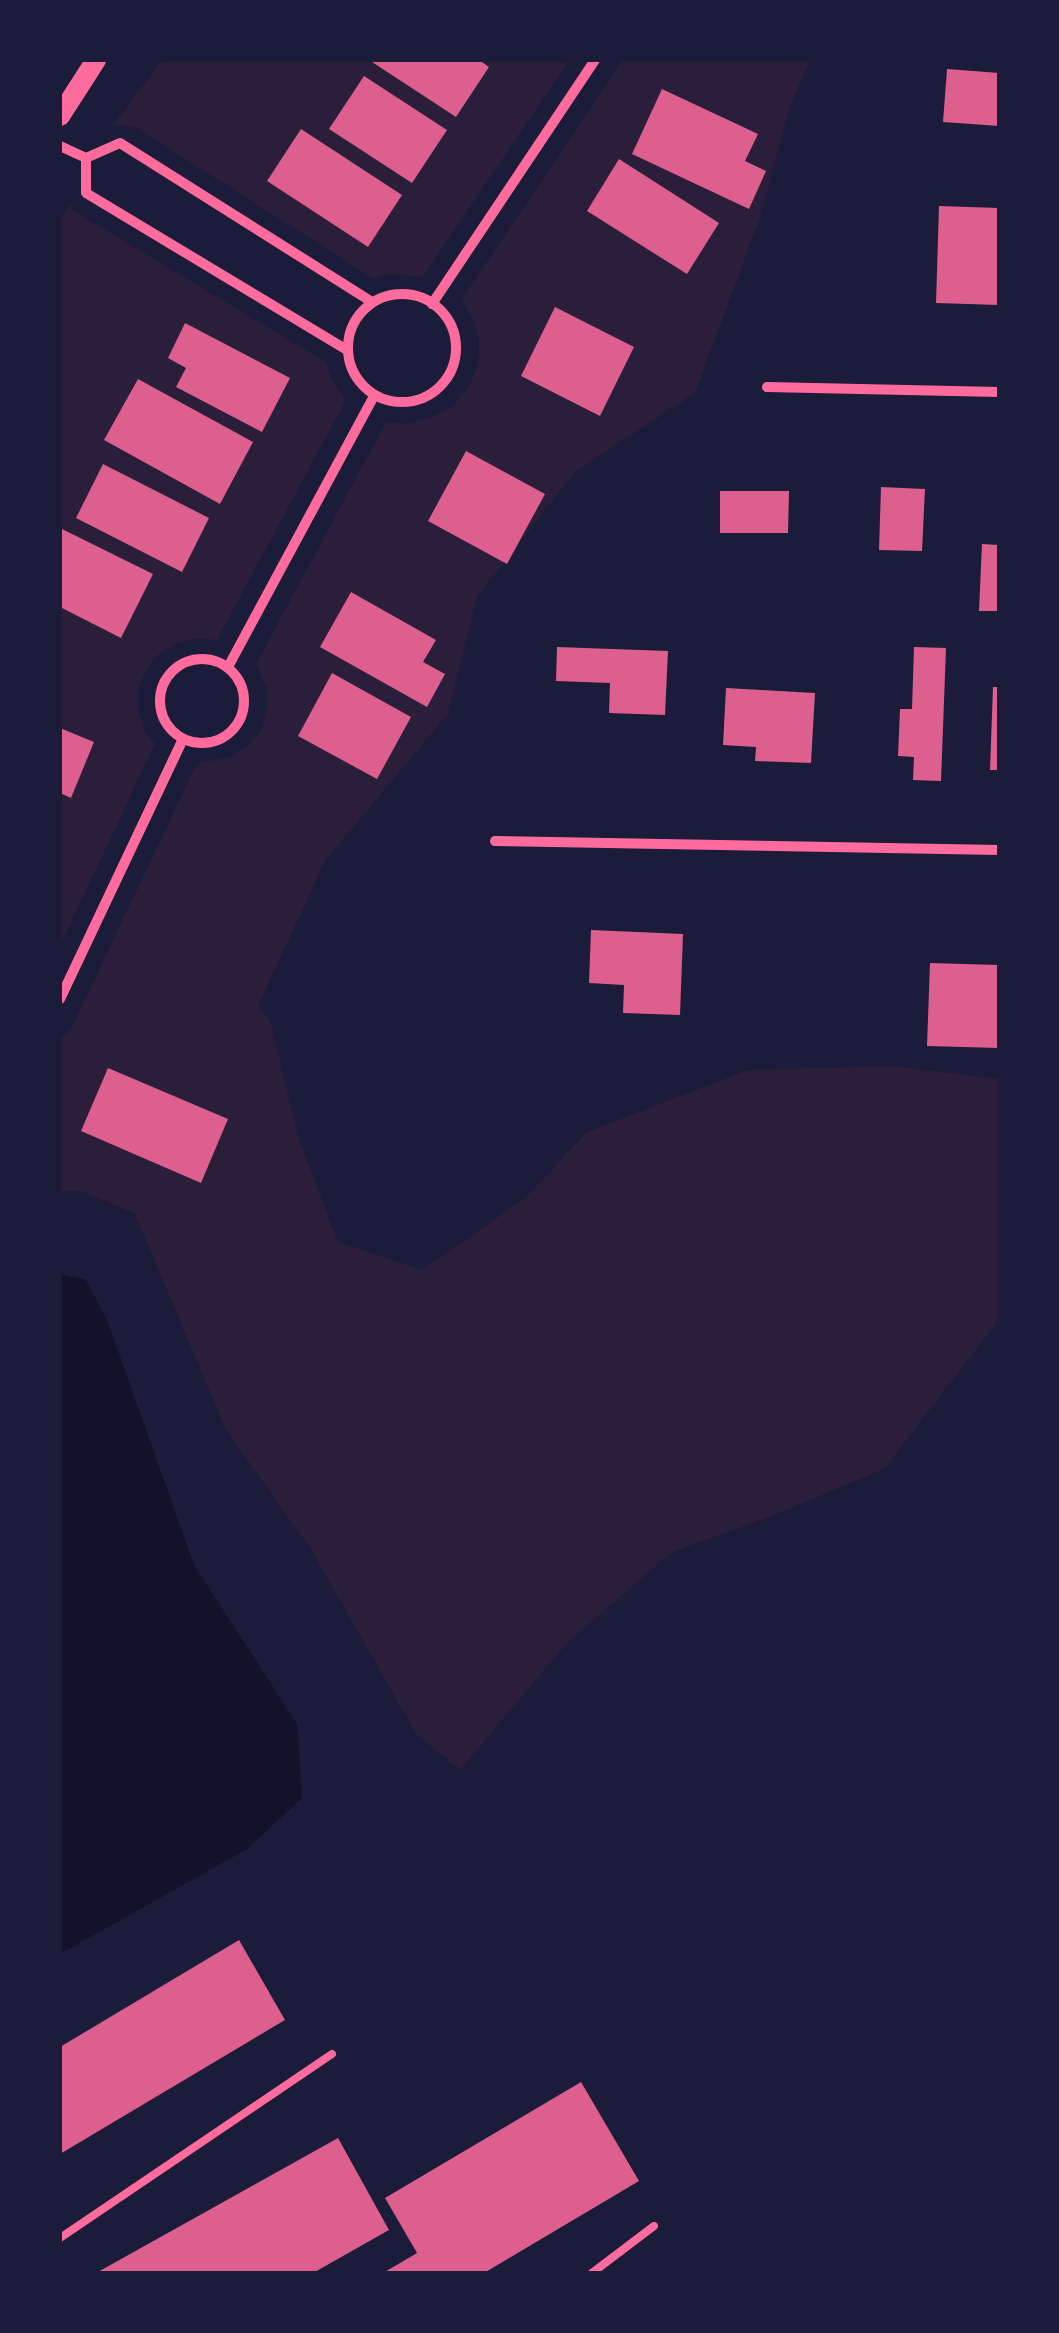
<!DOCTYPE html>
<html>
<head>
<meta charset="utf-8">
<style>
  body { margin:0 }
  #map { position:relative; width:1059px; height:2333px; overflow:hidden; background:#1b1b3a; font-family:"Space Grotesk",sans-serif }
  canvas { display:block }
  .frame { position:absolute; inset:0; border:62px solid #1b1b3a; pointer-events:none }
</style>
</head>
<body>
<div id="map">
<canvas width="1059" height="2333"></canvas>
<div class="frame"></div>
</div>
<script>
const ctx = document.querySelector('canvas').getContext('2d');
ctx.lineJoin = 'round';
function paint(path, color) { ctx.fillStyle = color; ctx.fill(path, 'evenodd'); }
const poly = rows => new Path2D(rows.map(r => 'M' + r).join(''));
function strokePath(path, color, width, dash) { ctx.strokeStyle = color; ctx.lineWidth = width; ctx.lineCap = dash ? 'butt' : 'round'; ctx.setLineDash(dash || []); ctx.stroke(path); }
paint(poly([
  [162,60,569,60,423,277,388,274,374,279,133,126,113,125],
  [623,60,810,60,789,109,760,218,695,393,574,473,477,597,448,714,325,861,258,1006,270,1020,299,1139,338,1242,422,1270,525,1198,587,1132,748,1070,892,1066,999,1079,999,1314,995,1325,884,1469,767,1518,672,1552,567,1643,460,1770,416,1734,312,1551,226,1430,135,1214,82,1191,60,1191,60,1039,71,1029,197,763,232,757,250,744,262,728,267,708,267,689,256,664,386,422,407,424,432,417,454,405,469,386,478,365,479,341,473,319,461,300],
  [70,204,73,210,326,362,331,378,346,400,217,640,198,638,175,644,158,655,145,671,138,690,138,710,144,729,155,744,60,946,60,221]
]), '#2a1e3b');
paint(poly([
  [60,1274,86,1280,107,1320,194,1565,297,1724,302,1798,247,1849,60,1954]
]), '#12122b');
paint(poly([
  [369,60,479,60,489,67,456,117],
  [947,69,999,73,999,126,943,122],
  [364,76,447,130,412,183,329,129],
  [662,89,758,134,745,161,766,171,749,209,632,154],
  [301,129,402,195,368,247,267,181],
  [619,159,719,223,687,274,587,211],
  [939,206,999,208,999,305,936,303],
  [555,307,634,347,600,416,521,376],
  [185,323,290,378,262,432,176,387,186,368,168,358],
  [138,379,253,442,220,504,104,440],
  [466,451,545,494,507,564,428,521],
  [103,464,209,518,182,572,76,518],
  [881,487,925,489,922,551,879,550],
  [720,491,789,491,788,533,720,533],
  [60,528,153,574,121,638,60,607],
  [982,544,999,545,999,611,979,611],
  [351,592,436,640,423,662,445,674,427,707,320,647],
  [557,647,668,651,665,715,609,713,610,683,556,681],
  [914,647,946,648,941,781,913,780,914,757,898,756,900,709,912,709],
  [332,673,411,717,377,779,298,736],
  [993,687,999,687,999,770,990,770],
  [726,688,815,693,811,763,755,761,756,747,723,745],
  [60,728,94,742,71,798,60,793],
  [591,930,683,934,680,1015,623,1013,624,985,589,983],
  [930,963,999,965,999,1048,927,1046],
  [108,1068,228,1119,201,1183,81,1131],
  [239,1940,285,2020,60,2154,60,2047],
  [581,2082,639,2181,484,2273,383,2273,417,2253,385,2198],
  [338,2138,389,2230,313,2273,96,2273]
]), '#dd5f8e');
strokePath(poly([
  [60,2238,332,2054],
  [592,2273,654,2226]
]), '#ff6b9d', 8);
strokePath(poly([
  [60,146,86,158,120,143,372,302],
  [86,158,86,193,347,350],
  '348 348a54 54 0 1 1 108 0a54 54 0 1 1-108 0Z',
  [432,304,595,60],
  [767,387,999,392],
  '160 701a42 42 0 1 1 84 0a42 42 0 1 1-84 0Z',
  [228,667,374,396],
  [495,841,999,850],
  [60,999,183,739]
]), '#ff6b9d', 10);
strokePath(poly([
  [60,116,96,60]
]), '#ff6b9d', 20);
</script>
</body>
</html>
